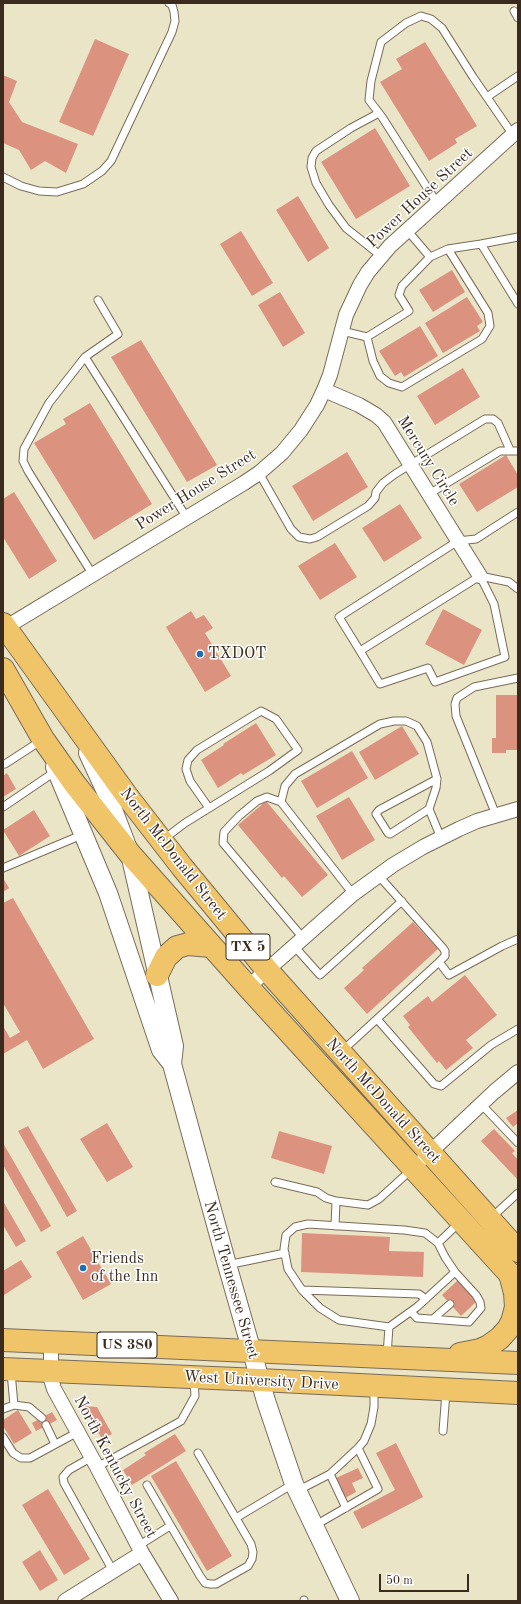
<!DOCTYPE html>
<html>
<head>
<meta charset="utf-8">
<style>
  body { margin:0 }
  #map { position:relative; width:521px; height:1604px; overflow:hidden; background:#ebe5c7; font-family:"Old Standard TT",serif }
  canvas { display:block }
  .frame { position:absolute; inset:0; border:4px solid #3b2a1e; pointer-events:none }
  .scale { position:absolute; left:379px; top:1574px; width:90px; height:18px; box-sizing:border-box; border:2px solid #3b2a1e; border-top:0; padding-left:5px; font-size:12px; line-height:14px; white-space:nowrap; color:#3b2a1e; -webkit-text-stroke:3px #fff; paint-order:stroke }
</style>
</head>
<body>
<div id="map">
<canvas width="521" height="1604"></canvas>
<div class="frame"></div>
<div class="scale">50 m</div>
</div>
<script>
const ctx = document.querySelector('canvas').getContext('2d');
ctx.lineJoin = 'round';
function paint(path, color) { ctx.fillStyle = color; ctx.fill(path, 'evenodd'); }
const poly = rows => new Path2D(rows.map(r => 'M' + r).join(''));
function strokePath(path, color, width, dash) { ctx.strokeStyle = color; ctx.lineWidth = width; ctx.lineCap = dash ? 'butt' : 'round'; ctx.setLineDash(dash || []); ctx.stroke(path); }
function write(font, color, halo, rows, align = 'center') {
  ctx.font = font + ' "Old Standard TT",serif'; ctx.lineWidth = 3; ctx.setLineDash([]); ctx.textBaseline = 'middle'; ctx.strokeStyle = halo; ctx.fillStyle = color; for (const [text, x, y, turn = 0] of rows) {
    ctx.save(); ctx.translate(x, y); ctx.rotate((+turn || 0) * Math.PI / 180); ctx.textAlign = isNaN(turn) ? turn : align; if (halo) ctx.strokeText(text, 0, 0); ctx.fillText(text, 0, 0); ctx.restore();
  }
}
paint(poly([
  [95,39,129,54,93,136,59,122],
  [425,42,477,126,455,139,457,143,429,161,380,82,402,69,396,59],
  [3,75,17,81,9,102,22,122,78,144,66,173,45,161,31,170,19,150,3,143],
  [375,128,410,186,356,219,321,162],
  [298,196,329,248,308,262,276,210],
  [241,231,273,283,252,296,220,244],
  [452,270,465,292,433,312,419,290],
  [280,292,305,333,283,347,258,305],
  [467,297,483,322,477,326,480,331,443,353,425,323],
  [420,326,438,356,404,377,401,372,395,376,379,351],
  [141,340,217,465,187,482,111,357],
  [463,368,480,397,435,425,417,396],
  [90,403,152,504,94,540,34,443,66,424,63,419],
  [347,452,368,487,313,521,292,486],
  [506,455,518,475,518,487,477,512,459,484],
  [14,492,57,561,29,579,3,537,3,499],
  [400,504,422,538,384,562,362,528],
  [335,543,357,577,320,600,298,566],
  [443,609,482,630,464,665,425,644],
  [191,611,196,619,204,615,213,628,205,633,231,676,205,692,166,627],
  [496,695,518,695,518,750,506,750,506,753,492,753,492,738,496,738],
  [256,723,276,755,243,775,241,773,218,788,201,760,224,745,223,744],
  [402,726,419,754,375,780,359,752],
  [352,751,368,778,317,808,301,781],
  [7,773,16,789,3,797,3,776],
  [349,797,375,840,342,860,316,816],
  [266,801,328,875,302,897,284,876,282,878,238,825],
  [34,810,50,836,19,856,3,830],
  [3,878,9,888,3,892],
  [13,898,94,1039,43,1069,27,1040,3,1054,3,1026,10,1038,20,1032,3,1003,3,903],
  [413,922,438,949,367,1014,344,988,364,970,362,968],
  [465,975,497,1015,466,1040,473,1048,446,1070,439,1061,437,1063,408,1027,410,1025,403,1016,428,996,432,1002],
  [518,1110,518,1123,513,1127,506,1118],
  [107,1123,133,1167,107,1182,80,1139],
  [28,1126,77,1211,67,1217,18,1131],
  [494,1129,515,1151,512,1153,518,1160,518,1178,517,1179,481,1141],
  [279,1131,332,1146,324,1174,271,1158],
  [3,1143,51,1226,41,1232,3,1165],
  [3,1201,26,1241,16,1247,3,1225],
  [302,1233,390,1237,389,1251,424,1252,423,1277,301,1272],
  [83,1236,111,1284,83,1300,56,1252],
  [21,1260,32,1277,4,1295,3,1271],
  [458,1280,477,1301,461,1316,442,1295],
  [83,1406,97,1407,112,1434,102,1439],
  [18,1410,32,1433,14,1444,3,1426,3,1420],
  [52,1412,57,1420,36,1431,32,1423],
  [175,1434,186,1451,132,1485,123,1470,146,1455,144,1453],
  [396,1443,423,1497,362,1529,353,1512,395,1490,376,1453],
  [176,1461,232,1556,207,1571,151,1476],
  [358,1468,363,1478,352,1483,356,1492,345,1498,336,1478],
  [48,1489,90,1559,64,1575,22,1505],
  [40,1550,58,1580,40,1591,22,1562]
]), '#db9380');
const service = poly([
  [514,11,518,18],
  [487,97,518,76],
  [379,113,351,128,316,151,312,158,311,167,316,183,329,205,346,228,381,256],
  [3,177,21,186,39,191,57,192,83,184,102,171,111,161,172,32,175,21,174,12,172,5,169,3],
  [437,203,382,117,369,100,371,81,381,42,406,23,421,16,431,19,442,28,473,77,513,135],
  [481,244,518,237],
  [448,249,481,244,518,304],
  [342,331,367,337,409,311,399,295,402,286,430,257,407,230],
  [367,337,373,361,380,376,389,383,402,387,482,339,490,326,488,313,448,249,430,257],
  [85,357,187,518],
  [259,473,291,529,299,537,310,539,317,537,368,506,375,498,376,492,383,483,395,474,485,419,493,419,498,423,510,450],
  [429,494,500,451,518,451],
  [518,512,476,539,458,541,339,617,360,651,480,576,509,582,518,589],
  [93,575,28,471,23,461,24,449,49,403,85,357,118,334,98,300],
  [360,651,380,684,428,668,435,682,505,657,494,604,480,576],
  [5,764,42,740],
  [281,802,267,797,257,801,239,816,224,832,223,843,303,938],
  [3,807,56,771],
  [429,809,390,834,388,833,376,814,379,810,437,779],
  [496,815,456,716,455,704,457,698,474,687,518,678],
  [164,839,185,823,269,771,298,750,276,719,261,711,197,750,188,760,186,769,190,781,209,808],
  [3,868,84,834],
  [378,875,443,948,445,951,445,956,439,962],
  [353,894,281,802,285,786,295,774,380,724,394,721,406,721,417,726,427,742,437,779,436,788,429,809,441,838],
  [294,946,320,975,402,901],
  [377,1019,434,1084,441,1086,491,1045,518,1029],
  [342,1051,439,962,449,975,502,946,518,939],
  [481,1104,518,1143],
  [275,1182,317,1192,326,1198,336,1201,368,1205,379,1199,411,1170],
  [491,1218,518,1193],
  [335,1226,336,1201],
  [438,1243,460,1222],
  [227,1265,285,1253],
  [302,1290,419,1294,426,1299],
  [411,1312,417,1318,469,1322,481,1308,480,1302,476,1295,455,1272],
  [433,1319,450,1304],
  [387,1355,389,1327,417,1307,455,1272,445,1257,438,1243,425,1233,404,1230,308,1224,295,1227,286,1235,284,1249,288,1269,302,1290,320,1308,339,1320,389,1327],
  [11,1372,14,1405,29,1407,42,1418],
  [3,1409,14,1405],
  [46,1425,55,1444],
  [443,1431,446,1392],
  [3,1437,13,1453,21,1458,30,1458,78,1432],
  [92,1457,69,1470,63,1477,64,1483,113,1571],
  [97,1467,181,1421,195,1396,194,1380],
  [330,1474,346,1508],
  [147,1485,200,1576,205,1583,210,1584,216,1584,248,1566,252,1559,253,1552,251,1544,198,1453],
  [297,1491,330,1474,358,1448,364,1441,371,1424,374,1407,374,1388],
  [236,1518,293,1484],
  [314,1526,378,1489,358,1448],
  [138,1546,170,1526],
  [304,1600,304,1601]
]);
const minor = poly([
  [324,390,359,405,376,415,384,422,480,576],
  [3,629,244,483,259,473,282,453,301,430,317,405,324,390,330,375,346,315,360,285,368,272,390,246,518,130],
  [248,987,353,894,393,865,423,847,459,829,477,821,518,809],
  [424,1158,494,1092,518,1072],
  [51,1342,51,1379,54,1389,97,1467,142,1553,171,1601],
  [65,1601,142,1553]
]);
const tertiary = poly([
  [88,753,107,794,130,854,174,1046,172,1064,226,1261,266,1401,294,1484,350,1601],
  [55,767,108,893,161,1050,172,1064]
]);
const primary = poly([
  [3,624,127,796,182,867,267,970,518,1251],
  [3,669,43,739,74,783,130,854,248,987,518,1283],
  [157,975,166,957,177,947,188,944,211,946]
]);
const trunk = poly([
  [3,1340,518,1363],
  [460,1354,480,1350,489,1346,500,1338,508,1329,512,1322,516,1307,515,1293,510,1274],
  [3,1369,260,1380,518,1393]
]);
strokePath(service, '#796b59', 9);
strokePath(minor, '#796b59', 16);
strokePath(tertiary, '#796b59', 20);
strokePath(primary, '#796b59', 24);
strokePath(trunk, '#796b59', 24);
strokePath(service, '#fff', 7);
strokePath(minor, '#fff', 14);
strokePath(tertiary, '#fff', 18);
strokePath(primary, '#f0c469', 22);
strokePath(trunk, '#f0c469', 22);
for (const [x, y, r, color] of [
  [200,654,4,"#1f6fb2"],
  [83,1268,4,"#1f6fb2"]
]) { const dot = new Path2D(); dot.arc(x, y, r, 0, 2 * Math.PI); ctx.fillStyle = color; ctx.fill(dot); strokePath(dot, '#fff', 1.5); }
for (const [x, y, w] of [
  [248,947,44],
  [127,1345,60]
]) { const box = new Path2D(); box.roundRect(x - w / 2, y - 13, w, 26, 3); ctx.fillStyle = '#fff'; ctx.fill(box); strokePath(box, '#3b2a1e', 1); }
write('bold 15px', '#3b2a1e', null, [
  ["TX 5",248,947],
  ["US 380",127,1345]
]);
write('16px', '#3b2a1e', '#fff', [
  ["Power House Street",420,198,-43],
  ["Mercury Circle",428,461,58],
  ["Power House Street",196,490,-32],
  ["North McDonald Street",173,854,52],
  ["North McDonald Street",383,1101,48],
  ["North Tennessee Street",231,1280,74],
  ["West University Drive",261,1381,3],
  ["North Kentucky Street",115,1467,62]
]);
write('16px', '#3b2a1e', '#fff', [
  ["TXDOT",208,654],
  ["Friends",91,1259],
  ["of the Inn",91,1277]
], 'left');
</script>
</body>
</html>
